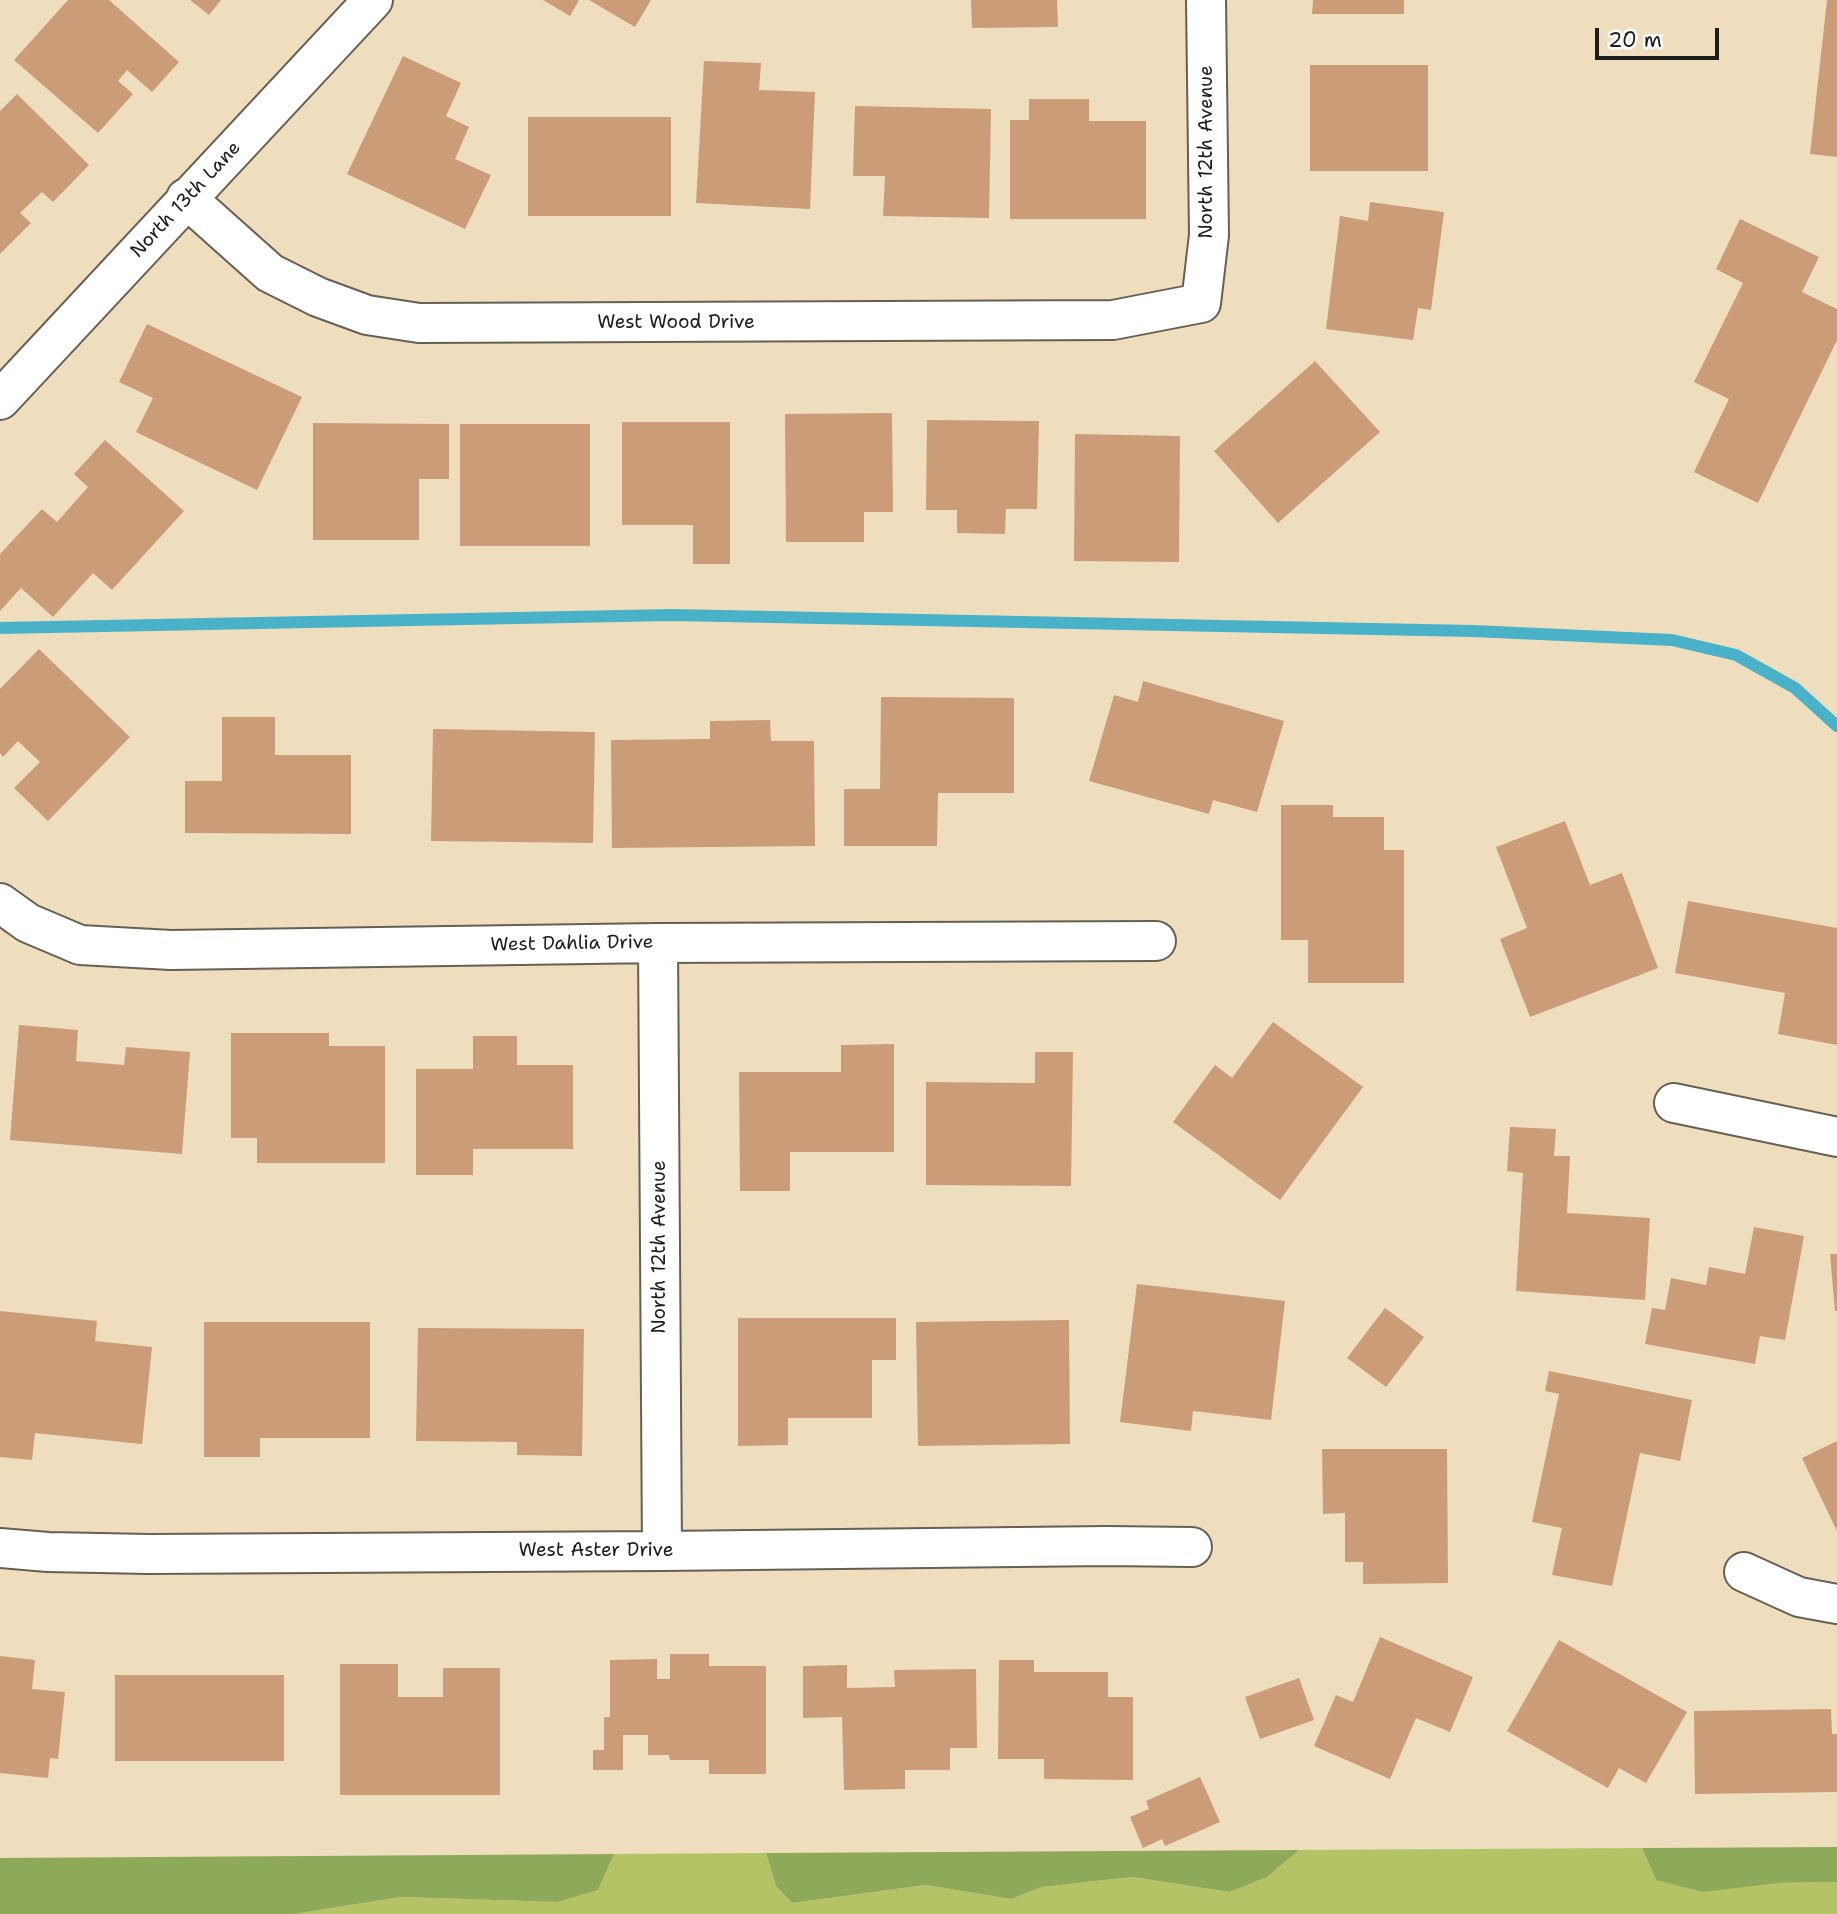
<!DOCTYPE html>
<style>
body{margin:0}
#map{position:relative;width:1837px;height:1914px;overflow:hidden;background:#efdebd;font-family:"Shantell Sans",sans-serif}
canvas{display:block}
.scale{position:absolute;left:1595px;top:28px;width:124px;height:32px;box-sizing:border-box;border:4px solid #1c1c1c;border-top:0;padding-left:9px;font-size:21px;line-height:24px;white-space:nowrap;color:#1c1c1c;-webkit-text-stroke:5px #fff;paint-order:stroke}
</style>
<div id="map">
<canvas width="1837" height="1914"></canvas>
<div class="scale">20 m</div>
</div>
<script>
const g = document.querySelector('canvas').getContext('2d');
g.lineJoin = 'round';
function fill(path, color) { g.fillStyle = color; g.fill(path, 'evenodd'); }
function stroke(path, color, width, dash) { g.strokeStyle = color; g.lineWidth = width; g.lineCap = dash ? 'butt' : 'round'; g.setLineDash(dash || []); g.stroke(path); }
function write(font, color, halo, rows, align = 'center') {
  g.font = font + ' "Shantell Sans",sans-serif'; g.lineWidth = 6; g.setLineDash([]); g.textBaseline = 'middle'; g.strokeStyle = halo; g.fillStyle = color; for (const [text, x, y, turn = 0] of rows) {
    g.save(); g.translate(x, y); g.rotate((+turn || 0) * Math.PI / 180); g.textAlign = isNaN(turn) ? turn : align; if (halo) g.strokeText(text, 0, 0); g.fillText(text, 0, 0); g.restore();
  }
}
const green = new Path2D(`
 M1642 1848 1656 1880 1777 1883 1837 1882V1914H294L401 1897 558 1902 598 1890 614 1854 766 1853 776 1886 792 1903 926 1885 1011 1899 1042 1887 1132 1877 1230 1892 1267 1877 1299 1850Z`);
const forest = new Path2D(`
 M1837 1847V1882L1777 1883 1703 1892 1656 1880 1642 1848Z
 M1299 1850 1267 1877 1230 1892 1132 1877 1042 1887 1011 1899 926 1885 792 1903 776 1886 766 1853Z
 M614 1854 598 1890 558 1902 401 1897 294 1914H0V1858Z`);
const stream = new Path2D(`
 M0 628 672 615 1473 631 1672 640 1736 655 1795 688 1837 726`);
const building = new Path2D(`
 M68 0H109L179 62 152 92 127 70 118 81 133 94 98 133 14 60Z
 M190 0H221L209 15Z
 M543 0H579L570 16Z
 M589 0H651L635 27Z
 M971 0H1057L1058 27 972 28Z
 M1313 0H1404V14H1312Z
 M1827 0H1837V157L1810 154Z
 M403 56 461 83 446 116 469 127 455 159 491 175 465 229 347 174Z
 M704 61 761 63 759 90 815 92 810 209 696 203Z
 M1310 65H1428V171H1310Z
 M17 94 89 165 53 202 42 192 20 213 31 223 0 254V111Z
 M1029 99H1089V121H1146V219H1010V120H1029Z
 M855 106 991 109 989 218 883 216 885 176H853Z
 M528 117H671V216H528Z
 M1370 202 1444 212 1431 310 1418 308 1413 340 1326 329 1340 216 1368 221Z
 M1740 219 1819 257 1802 292 1837 309V340L1758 503 1694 472 1729 399 1694 382 1743 283 1716 269Z
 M147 324 302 397 257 490 136 432 153 398 119 382Z
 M1315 361 1380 432 1278 523 1214 451Z
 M892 413 893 512H864V542H786L785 414Z
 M927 420 1039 421 1037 509H1006L1005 534 957 533V510H926Z
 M622 422H730V564H693V525H622Z
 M313 423 449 424V479H419V540H313Z
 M460 424H590V546H460Z
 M1075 434 1180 436 1179 562 1074 561Z
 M105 440 184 511 112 590 93 573 53 617 21 588 0 611V554L42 509 57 522 88 487 74 474Z
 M39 649 130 737 48 821 14 788 40 762 18 741 3 757 0 753V689Z
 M1143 681 1284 721 1257 812 1213 800 1209 814 1089 781 1114 695 1138 702Z
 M881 697 1014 698V793H938L937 846H844V789H880Z
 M222 717H275V755H351V834L185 833V781H222Z
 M770 720 771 741H814L815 846 612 848 611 740 710 739V721Z
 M433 729 595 732 593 843 431 841Z
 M1281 805H1333V817H1384V850H1404V983H1308V940H1281Z
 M1565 821 1590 885 1622 873 1658 968 1530 1017 1500 939 1527 928 1496 847Z
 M1688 901 1837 928V1045L1778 1034 1785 993 1675 973Z
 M1273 1022 1363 1087 1280 1200 1173 1122 1215 1065 1232 1078Z
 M19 1025 78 1030 76 1061 124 1065 126 1047 190 1052 182 1154 10 1140Z
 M231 1033H329V1046H385V1163H257V1138H231Z
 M473 1036H517V1065H573V1149H473V1175H416V1069H473Z
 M894 1044V1152H790V1191H740L739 1072H841V1045Z
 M1035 1052H1073L1071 1186 926 1185V1082L1035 1083Z
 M1510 1127 1556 1129 1554 1156H1570L1567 1213 1650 1218 1645 1300 1516 1291 1523 1173 1507 1171Z
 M1754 1227 1804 1236 1785 1340 1760 1336 1755 1364 1645 1344 1652 1308 1665 1310 1671 1278 1706 1285 1709 1267 1745 1274Z
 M1830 1254H1837V1311H1835Z
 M1137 1284 1285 1301 1271 1420 1193 1411 1191 1431 1120 1422Z
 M1385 1308 1424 1337 1386 1387 1347 1358Z
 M0 1311 97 1321 95 1341 152 1347 142 1444 35 1433 32 1460 0 1457Z
 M738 1318H896V1360H872V1418H788V1445L738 1446Z
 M1069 1320 1070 1444 918 1446 916 1322Z
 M204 1322H370V1438H260V1457H204Z
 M418 1328 584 1329 582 1456 517 1455V1442L416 1441Z
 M1549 1371 1692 1400 1680 1461 1640 1453 1612 1586 1552 1575 1562 1528 1532 1522 1559 1394 1545 1391Z
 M1837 1441V1531L1802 1458Z
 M1322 1449H1447L1448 1583 1363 1584V1562H1345V1513L1323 1514Z
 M1380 1637 1473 1677 1450 1732 1416 1718 1390 1779 1314 1746 1336 1695 1353 1702Z
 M1559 1640 1687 1712 1646 1783 1619 1768 1608 1788 1507 1731Z
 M670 1654H709V1666H766V1774H709V1760H670L669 1755H648V1735H623V1770H593V1750H604V1717H610V1660L657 1659V1679H670Z
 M0 1656 35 1660 32 1689 65 1692 58 1759 50 1758 48 1778 0 1773Z
 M999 1660H1034V1672H1108V1697H1133V1780L1044 1779V1759H998Z
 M340 1664H398V1697H443V1668H500V1795H340Z
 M847 1665V1688L895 1687 894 1670 976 1669 977 1748H950V1770H905V1789L844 1790 842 1717 803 1718V1666Z
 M115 1675H284V1761H115Z
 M1299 1678 1314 1720 1260 1739 1245 1697Z
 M1831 1709 1832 1734H1837V1792L1695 1794 1694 1711Z
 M1200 1777 1220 1822 1165 1846 1162 1839 1143 1848 1130 1817 1149 1809 1146 1801Z`);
const minor = new Path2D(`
 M186 198 270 273 318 297 367 315 419 323 1113 320 1201 303 1209 235 1206 0
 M0 400 373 0
 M0 903 28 923 80 945 171 950 658 943 1156 941
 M658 943 662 1551
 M1674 1103 1837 1137
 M0 1548 48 1552 149 1554 662 1551 1107 1546 1192 1547
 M1744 1572 1799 1597 1837 1604`);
const streetNames = [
 ["North 12th Avenue",1207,152,-90],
 ["North 13th Lane",186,200,-47],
 ["West Wood Drive",676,323],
 ["West Dahlia Drive",572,944,-1],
 ["North 12th Avenue",660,1247,-90],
 ["West Aster Drive",596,1551]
];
fill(green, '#b4c366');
fill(forest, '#8fa95b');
stroke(stream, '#49b2c8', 12);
fill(building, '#cb9c78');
stroke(minor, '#666054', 42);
stroke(minor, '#fff', 38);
write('19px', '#1c1c1c', '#fff', streetNames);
</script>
